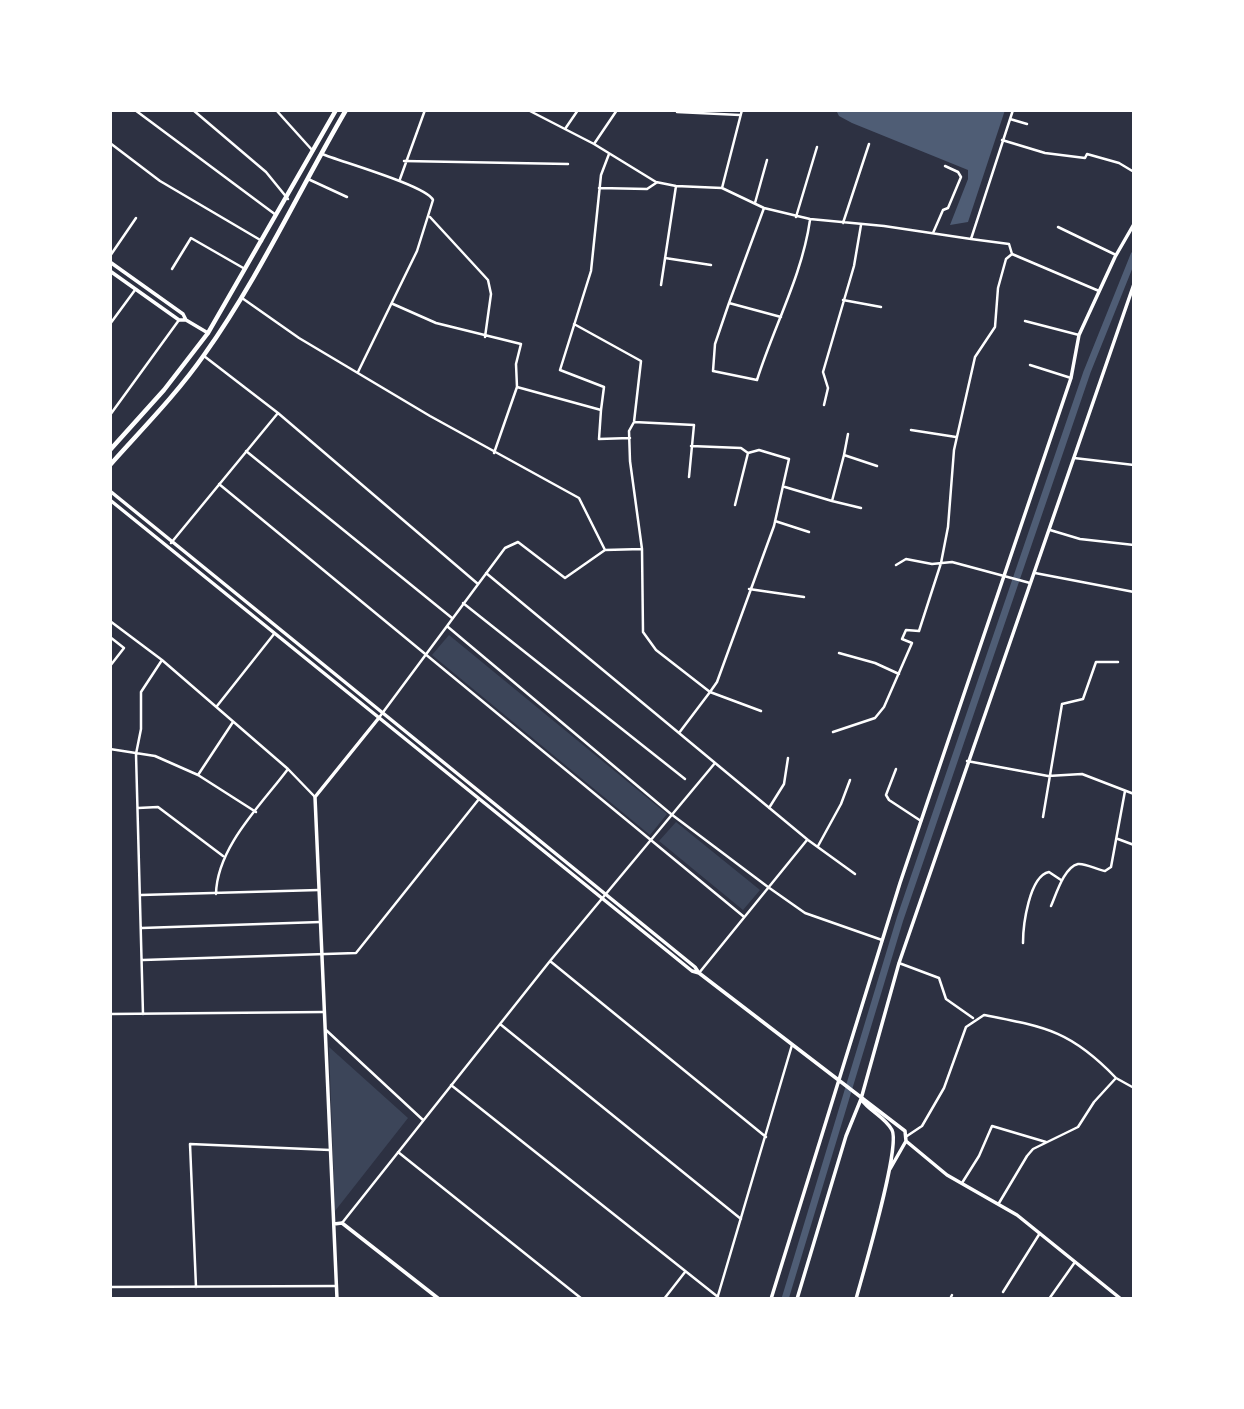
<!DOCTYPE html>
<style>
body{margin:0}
#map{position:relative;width:1244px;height:1409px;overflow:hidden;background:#2d3142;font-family:Karla,sans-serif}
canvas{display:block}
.frame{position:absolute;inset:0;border:112px solid #fff;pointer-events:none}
</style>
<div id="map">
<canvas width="1244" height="1409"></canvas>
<div class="frame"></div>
</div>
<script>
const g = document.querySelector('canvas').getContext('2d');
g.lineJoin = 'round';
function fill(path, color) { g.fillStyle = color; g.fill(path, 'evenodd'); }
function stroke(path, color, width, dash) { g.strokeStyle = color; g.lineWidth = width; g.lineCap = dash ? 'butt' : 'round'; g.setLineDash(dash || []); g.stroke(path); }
const green = new Path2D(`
 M449 635 667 814 650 835 432 655Z
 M676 822 760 890 743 910 659 841Z
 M329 1047 408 1118 335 1211Z`);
const water = new Path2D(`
 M836 110H1005L968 222 950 225 968 179V170L852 123 839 116Z`);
const canal = new Path2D(`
 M785 1299 900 919 1087 372 1134 255`);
const minor = new Path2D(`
 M135 110 276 215
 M193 110 266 172 288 199
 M276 110 313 151
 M528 110 594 144 656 182 676 186 722 188 764 208 810 219 884 226 971 239 1013 110
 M677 112 740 115
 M1010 119 1027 124
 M565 129 578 110
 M1002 140 1045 153 1085 158 1087 154 1119 163 1134 172
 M110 143 160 181 262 241
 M594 144 617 110
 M322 154C342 162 427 186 433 200L417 251 358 372
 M404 161 568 164
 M308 179 347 197
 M400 179 425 110
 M599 188 647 189 656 183
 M722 188 742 110
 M755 203 767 160
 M430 217 488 280 491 294 485 337
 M796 217 817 147
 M843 223 869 144
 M1058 227 1116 255
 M933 233 943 210 948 208 961 177 958 172 945 166
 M971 239 1009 244 1012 254 1099 291
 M110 256 136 218
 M665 258 711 265
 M172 269 191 238 245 269
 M661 285 676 186
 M242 298 299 338 430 416 579 498 605 550 565 578 518 542 505 548 378 719
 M843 300 881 307
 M729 303 764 208
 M393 304 436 323 521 344 516 364 517 387 494 453
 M781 317 729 303 715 344 713 371 757 380C774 326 802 276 810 220
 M1025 321 1079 335
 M110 324 135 290
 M574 324 641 361 634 422 629 431 630 461 642 549 643 632 656 650 710 692 679 733
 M204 356 278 413 478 584
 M1030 365 1071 378
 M517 387 601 410 604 387 560 370 591 271 601 175 609 154
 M824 405 828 388 823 372 854 266 861 225
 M601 410 599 439 630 438
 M110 415 179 320
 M634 422 694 425 689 477
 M911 430 956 437
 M691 446 741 448 748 453 735 505
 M246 451 452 618
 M748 453 759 450 789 459 774 526 717 682 710 692 761 711
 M844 455 848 434
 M1074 458 1134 465
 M219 484 743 916
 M785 487 832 501 844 455 877 466
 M832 501 861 508
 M775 521 809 532
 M1050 530 1080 539 1134 545
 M171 543 278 413
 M605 550 642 549
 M896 565 906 559 932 564 952 562 1030 583
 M486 573 808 840 855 874
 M1035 573 1134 592
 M749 589 804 597
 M463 603 685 779
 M110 621 162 660
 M448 627 671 814 768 887 805 913 882 940
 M110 637 124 648 110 666
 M839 653 875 663 899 674
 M217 706 274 634
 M833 732 875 718 884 707 912 643 902 639 906 630 919 631 941 563 948 527 954 450 975 357 995 327 998 288 1006 259 1012 254
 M110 749 155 756 198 775 256 812
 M967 761 1048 776 1082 774 1134 794
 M896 769 886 795 889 800 921 821
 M198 775 233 722
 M138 808 158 807 223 856
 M769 808 784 784 788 758
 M1043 817 1062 704 1083 699 1096 662H1118
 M1118 839 1134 845
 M818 846 841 804 850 780
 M216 894C217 847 261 805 288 769
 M141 895 319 890
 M1051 906C1056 895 1064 867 1078 864 1086 863 1097 870 1105 871L1111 867 1125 791
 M142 928 320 922
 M1023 943C1023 926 1029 876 1049 872L1061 880
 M143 960 356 953 479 799
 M550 961 766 1137
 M899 963 939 978 946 999 973 1018
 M699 973 807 840
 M110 1014 324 1012
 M143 1014 136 754 141 729V692L162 660 288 769 315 797
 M500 1024 741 1219
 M326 1030 423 1120
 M451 1085 718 1297
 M907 1136 922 1126 944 1088 966 1027 984 1015C1046 1027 1071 1031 1116 1078
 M398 1152 582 1299
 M962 1183 979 1156 992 1126 1046 1142
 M999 1203 1027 1156 1033 1149 1078 1127 1094 1102 1116 1078 1134 1088
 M342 1223 550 961 715 763
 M110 1287 336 1286
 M196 1287 190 1144 330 1150
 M1003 1292 1040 1233
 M664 1299 685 1272
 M717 1299 792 1045
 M950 1299 952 1295
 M1049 1299 1075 1262`);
const tertiary = new Path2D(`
 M110 262 183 314 186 320
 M110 271 179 320H186L208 333
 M110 491 695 967 699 973
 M110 500 692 971 699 973 905 1131 906 1141 890 1169
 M906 1141 947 1175 1017 1215 1121 1299
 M334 1224 342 1223 439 1299
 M337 1299 315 797 378 719
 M771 1299 900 883 1071 378 1079 335 1115 257 1134 224
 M797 1299 846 1136 861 1099 899 963 1134 284
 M856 1299C863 1273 901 1147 892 1130 885 1117 869 1111 861 1099`);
const primary = new Path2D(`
 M110 450 164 390 208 333 336 110
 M110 465C142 429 176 395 204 355 259 278 298 192 346 110`);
fill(green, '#3c4559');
fill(water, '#4f5d75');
stroke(canal, '#4f5d75', 7);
stroke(minor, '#fff', 2.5);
stroke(tertiary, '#fff', 3.5);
stroke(primary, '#fff', 4.5);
</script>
